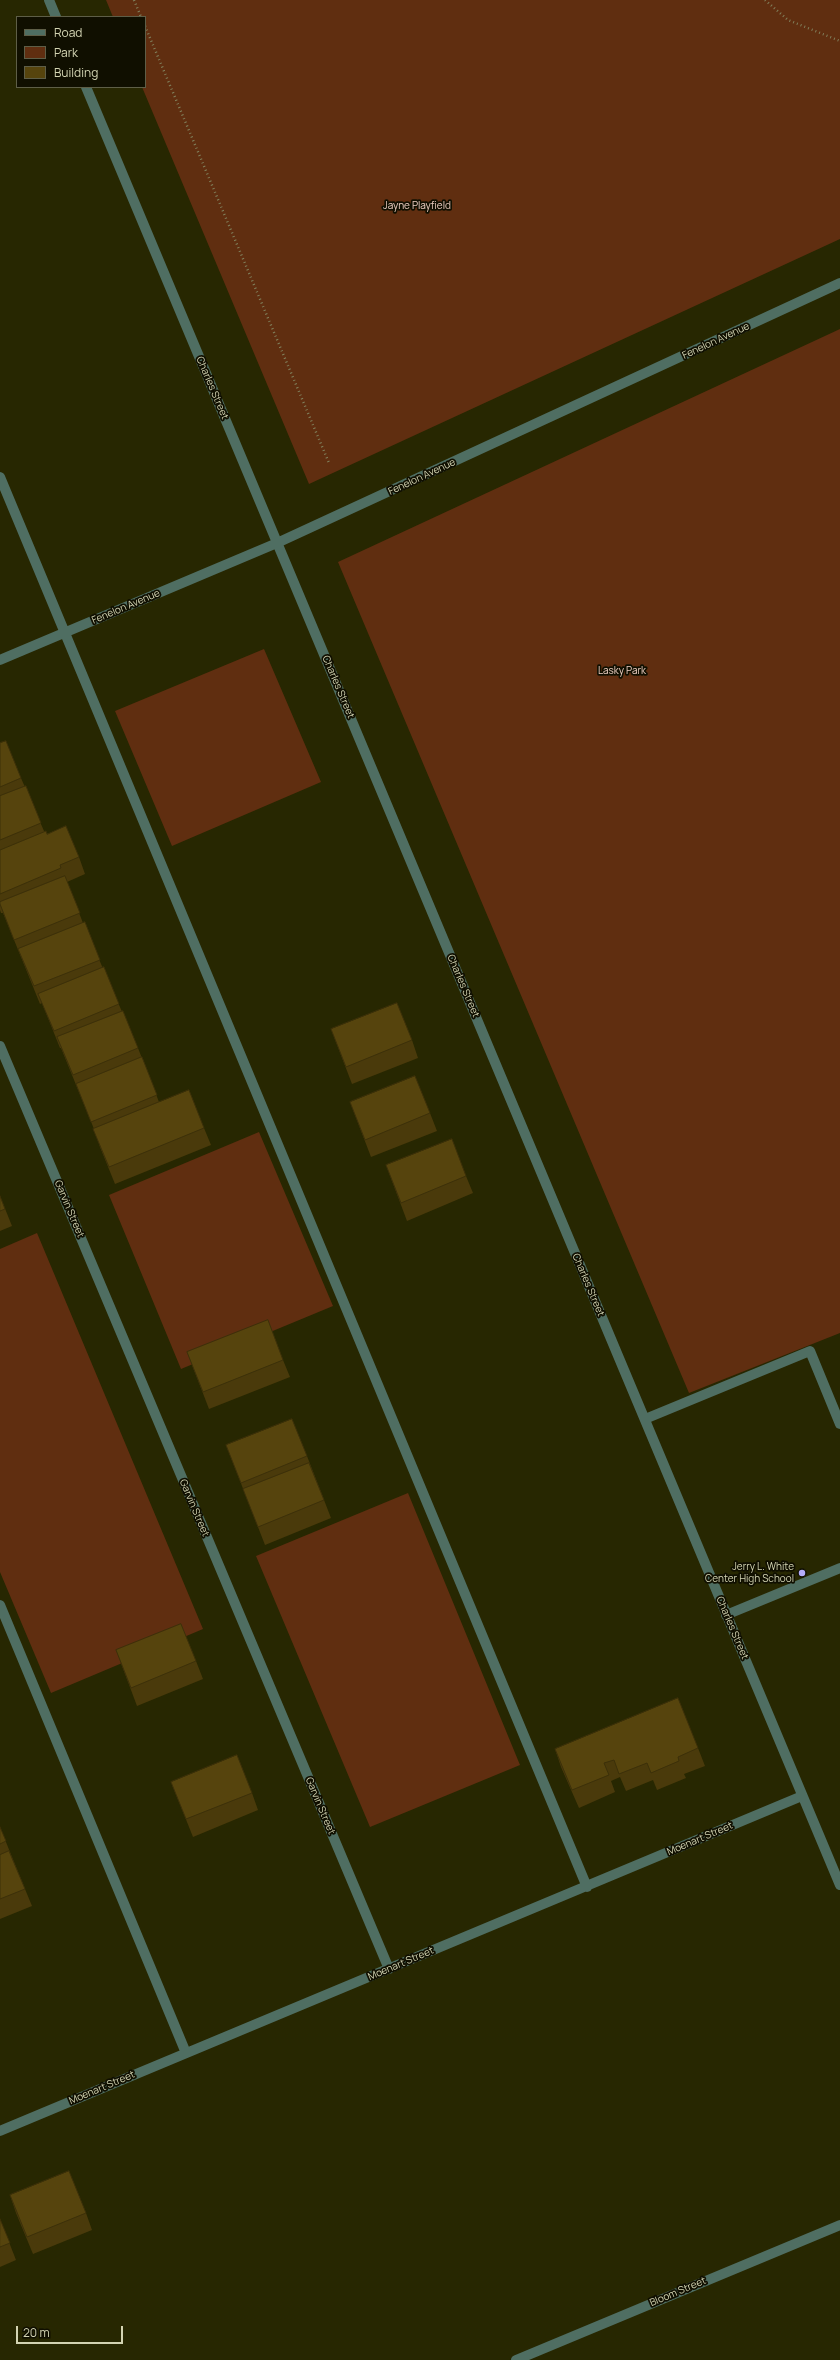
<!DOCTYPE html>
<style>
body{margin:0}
#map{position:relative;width:840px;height:2360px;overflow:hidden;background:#272701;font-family:Manrope,sans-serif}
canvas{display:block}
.legend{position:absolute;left:16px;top:16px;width:130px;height:72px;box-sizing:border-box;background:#100f00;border:1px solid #5e5e47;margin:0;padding:5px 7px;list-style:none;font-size:12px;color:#d3d4b2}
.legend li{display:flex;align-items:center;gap:8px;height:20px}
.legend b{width:20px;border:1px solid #5e5e47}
.scale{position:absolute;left:16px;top:2326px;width:107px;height:18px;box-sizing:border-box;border:2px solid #d3d4b2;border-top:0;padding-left:5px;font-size:12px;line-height:14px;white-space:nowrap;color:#d3d4b2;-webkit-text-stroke:3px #100f00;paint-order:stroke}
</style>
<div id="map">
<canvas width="840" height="2360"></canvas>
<ul class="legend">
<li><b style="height:5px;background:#4f6e62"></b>Road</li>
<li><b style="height:11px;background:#602e10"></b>Park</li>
<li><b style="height:11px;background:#56440d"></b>Building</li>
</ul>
<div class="scale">20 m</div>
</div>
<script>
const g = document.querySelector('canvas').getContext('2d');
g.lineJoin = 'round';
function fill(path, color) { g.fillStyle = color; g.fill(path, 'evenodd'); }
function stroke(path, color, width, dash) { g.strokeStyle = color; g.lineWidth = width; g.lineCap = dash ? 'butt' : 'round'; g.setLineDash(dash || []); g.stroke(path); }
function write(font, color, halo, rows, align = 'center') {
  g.font = font + ' Manrope,sans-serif'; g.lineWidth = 3.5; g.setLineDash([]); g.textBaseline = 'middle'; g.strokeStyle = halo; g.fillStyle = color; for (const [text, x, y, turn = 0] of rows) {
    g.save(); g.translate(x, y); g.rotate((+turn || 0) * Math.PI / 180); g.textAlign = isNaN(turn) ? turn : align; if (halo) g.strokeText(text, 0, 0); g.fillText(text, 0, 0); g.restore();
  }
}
const green = new Path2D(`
 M106 0H840V239L309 484 142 87H145V17H113Z
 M840 329V1333L689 1393 338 562Z
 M264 649 321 782 172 846 115 711Z
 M259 1132 333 1306 181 1369 109 1195Z
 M37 1233 203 1629 51 1693 0 1572V1249Z
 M408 1493 520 1765 370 1827 256 1556Z`);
const path = new Path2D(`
 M134 0 141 17
 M765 0 788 20 840 41
 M145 26 329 463`);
const minor = new Path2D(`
 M49 0 56 17
 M86 87 840 1885
 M0 477 587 1887
 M0 660 277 543 840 283
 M0 1046 389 1969
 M645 1419 810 1351 840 1424
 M0 1605 186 2053
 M726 1615 840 1568
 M0 2131 802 1796
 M516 2360 840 2225`);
const wall = new Path2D(`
 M0 743 21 778 44 831 79 857 85 874 67 882 83 923 138 1048 159 1102 204 1128 211 1145 115 1184 100 1147 94 1129 61 1048H60L42 1003 40 1004 21 957 3 913H1L0 910Z
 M331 1029 412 1040 418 1058 352 1084Z
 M350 1102 430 1113 437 1131 371 1157Z
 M386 1165 466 1176 473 1193 407 1221Z
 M0 1196 12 1226 0 1231Z
 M187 1352 283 1360 290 1377 209 1409Z
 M226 1445 307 1456 331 1518 265 1545Z
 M116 1650 196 1661 203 1679 137 1706Z
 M698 1748 705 1766 684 1774 686 1778 657 1790 653 1780 626 1791 620 1777 611 1781 615 1792 579 1808 561 1767 555 1749Z
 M171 1782 252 1793 258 1810 193 1837Z
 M0 1827 12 1857 25 1889 32 1906 0 1919Z
 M10 2195 86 2213 92 2230 33 2254 16 2213Z
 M0 2219 16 2260 0 2267Z`);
const building = new Path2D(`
 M6 741 21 778 0 787V743Z
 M26 786 41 823 0 840V796Z
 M66 826 79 857 60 865 61 868 0 894V850L46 831 47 834Z
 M65 876 80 913 14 940 0 904V902Z
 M85 922 100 960 34 986 18 949Z
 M104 967 119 1004 54 1031 38 994Z
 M397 1003 412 1040 346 1067 331 1029Z
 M123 1011 138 1048 73 1075 57 1037Z
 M142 1057 157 1095 91 1122 76 1084Z
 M415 1076 430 1113 365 1140 350 1102Z
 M189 1090 204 1128 109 1167 93 1129Z
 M452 1139 466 1176 401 1203 386 1165Z
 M0 1196 5 1209 0 1211Z
 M268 1320 283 1360 203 1392 187 1352Z
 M292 1419 307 1456 241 1483 226 1445Z
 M309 1463 324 1500 258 1527 243 1489Z
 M181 1624 196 1661 131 1688 116 1650Z
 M678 1698 698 1748 678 1757 679 1761 651 1773 647 1763 619 1774 614 1760 604 1763 609 1775 572 1790 555 1749Z
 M237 1755 252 1793 186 1819 171 1782Z
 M0 1827 6 1841 0 1844Z
 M9 1851 25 1889 0 1899V1855Z
 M69 2171 86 2213 27 2237 10 2195Z
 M0 2219 10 2243 0 2247Z`);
const markers = [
 [802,1573,4,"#b4acf9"]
];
const parkNames = [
 ["Jayne Playfield",417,206],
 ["Lasky Park",622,671]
];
const streetNames = [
 ["Fenelon Avenue",716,341,-25],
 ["Charles Street",212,388,67],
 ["Fenelon Avenue",422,477,-25],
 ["Fenelon Avenue",126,607,-23],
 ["Charles Street",338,687,67],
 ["Charles Street",463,986,67],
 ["Garvin Street",69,1209,67],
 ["Charles Street",588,1285,67],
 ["Garvin Street",194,1508,67],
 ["Charles Street",732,1628,67],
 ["Garvin Street",320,1806,67],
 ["Moenart Street",700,1839,-23],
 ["Moenart Street",401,1964,-23],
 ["Moenart Street",102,2088,-23],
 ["Bloom Street",678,2292,-23]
];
const poiNames = [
 ["Jerry L. White",794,1567],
 ["Center High School",794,1579]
];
fill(green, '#602e10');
stroke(path, '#81815d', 2.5, [1, 3]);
stroke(minor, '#4f6e62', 10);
fill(wall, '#4a3a0b');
fill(building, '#56440d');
stroke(building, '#3c3009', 1);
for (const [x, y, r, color] of markers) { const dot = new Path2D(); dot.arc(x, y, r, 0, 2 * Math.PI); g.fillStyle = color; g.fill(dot); stroke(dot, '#100f00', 1.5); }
write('10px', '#eccec0', '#100f00', parkNames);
write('10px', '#d3d4b2', '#100f00', streetNames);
write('10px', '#d3d4b2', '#100f00', poiNames, 'right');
</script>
